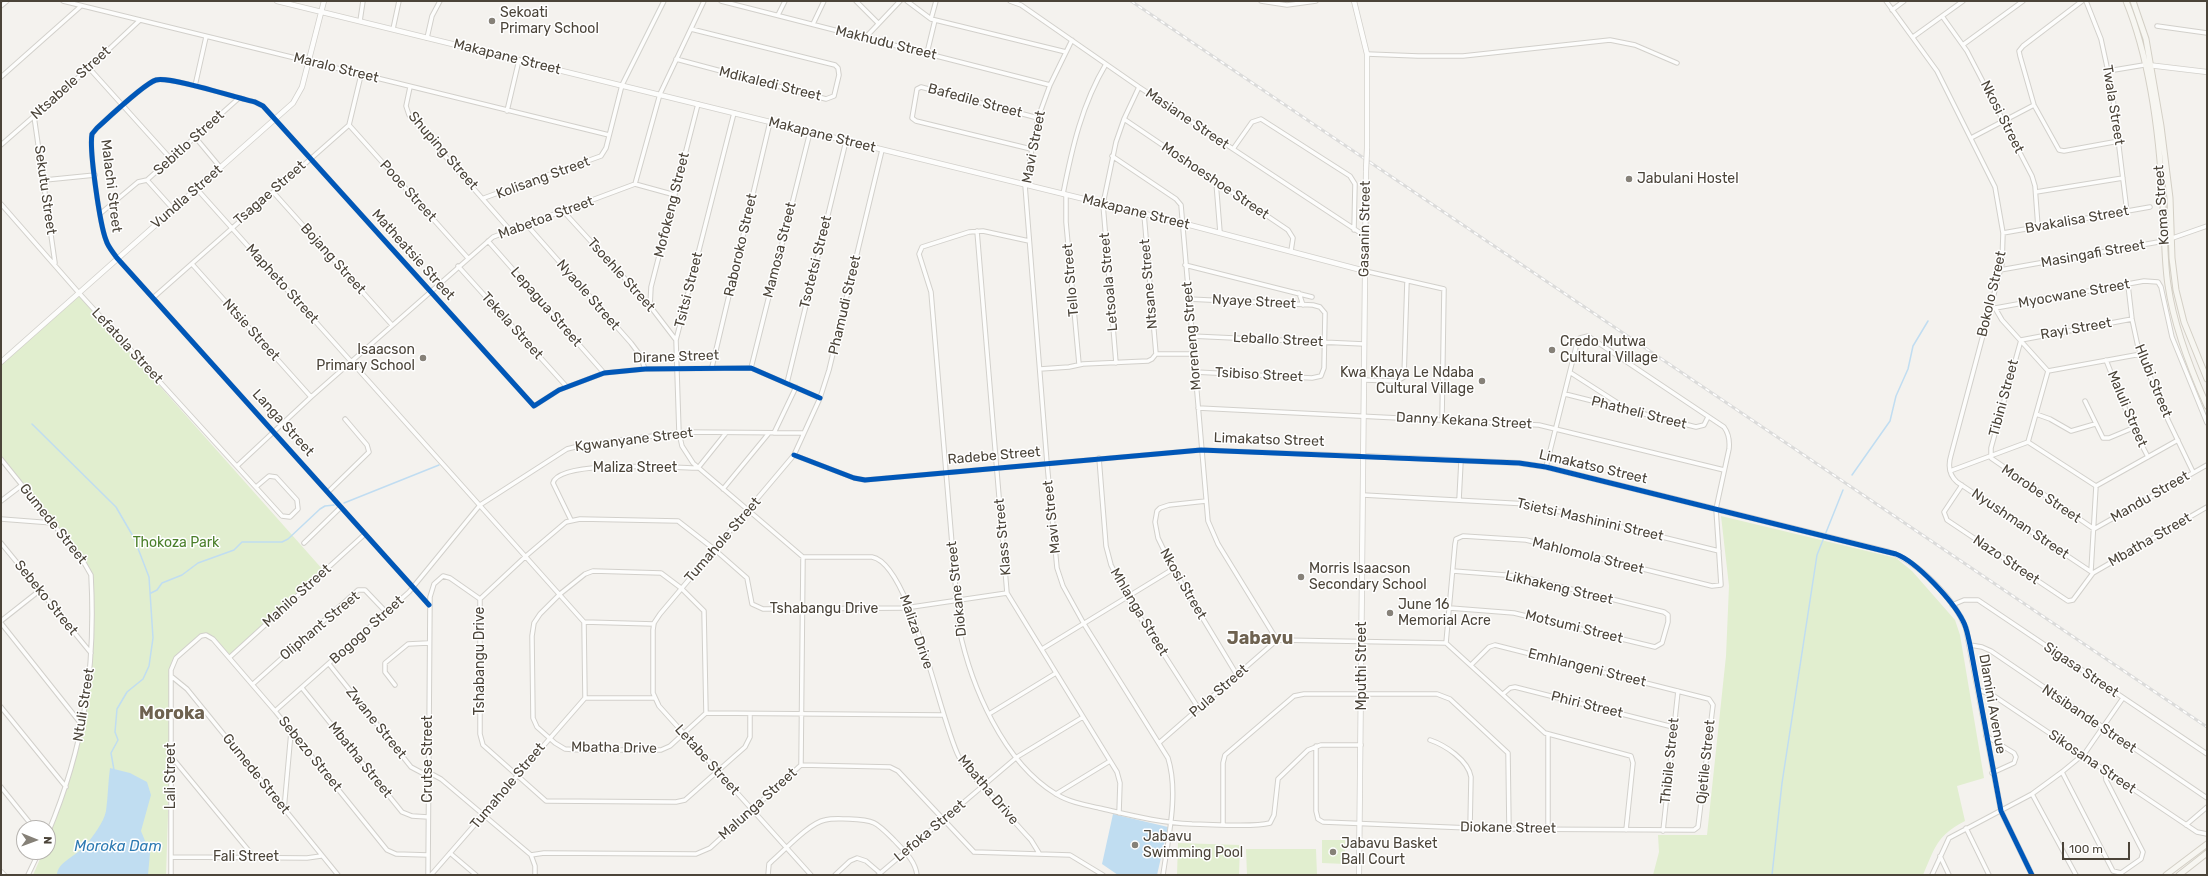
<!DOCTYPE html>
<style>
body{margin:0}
#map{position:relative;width:2208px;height:876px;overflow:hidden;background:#f4f2ee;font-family:Rubik,sans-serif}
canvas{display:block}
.frame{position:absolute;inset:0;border:2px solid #4b4439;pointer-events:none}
.north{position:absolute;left:16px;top:820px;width:40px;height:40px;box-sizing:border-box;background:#fff;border:1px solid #b7b4b0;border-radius:50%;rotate:91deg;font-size:11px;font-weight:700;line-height:16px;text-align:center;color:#4b4439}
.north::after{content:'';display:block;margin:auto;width:14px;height:18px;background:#868178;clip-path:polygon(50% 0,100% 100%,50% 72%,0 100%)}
.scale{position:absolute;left:2062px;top:842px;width:68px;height:18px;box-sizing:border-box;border:2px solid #4b4439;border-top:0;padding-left:5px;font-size:12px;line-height:14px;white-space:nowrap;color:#4b4439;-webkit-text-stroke:3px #fff;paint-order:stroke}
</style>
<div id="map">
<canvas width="2208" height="876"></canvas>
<div class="frame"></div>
<div class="north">N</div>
<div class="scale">100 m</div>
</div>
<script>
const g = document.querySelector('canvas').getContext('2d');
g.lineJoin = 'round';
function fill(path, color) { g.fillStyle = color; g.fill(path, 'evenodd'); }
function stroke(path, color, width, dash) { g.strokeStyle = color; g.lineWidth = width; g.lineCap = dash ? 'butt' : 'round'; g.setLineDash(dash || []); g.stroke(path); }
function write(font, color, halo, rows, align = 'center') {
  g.font = font + ' Rubik,sans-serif'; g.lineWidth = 3; g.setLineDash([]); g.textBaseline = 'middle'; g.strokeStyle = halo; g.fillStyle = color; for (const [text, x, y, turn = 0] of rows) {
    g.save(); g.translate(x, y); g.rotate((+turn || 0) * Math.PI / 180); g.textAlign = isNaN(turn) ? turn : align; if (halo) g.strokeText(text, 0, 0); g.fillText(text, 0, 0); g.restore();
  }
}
const green = new Path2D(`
 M78 294 324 571 231 655 205 635 180 654 172 661 170 668V755L166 875H33L43 852H48V838L78 741 89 677 90 579 84 564 1 463V363Z
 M1721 516 1896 558 1912 571 1955 620 1960 635 1984 778 1957 786 1965 821C1936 836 1935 848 1923 875H1653L1659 852 1658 835H1707L1726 656 1729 586Z
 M1322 840H1345V864L1322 863Z
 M1178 843 1240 845 1239 875H1177Z
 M1246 849H1316L1317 875H1247Z`);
const water = new Path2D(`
 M110 768 130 773 147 782 151 795 141 831 150 853 148 875H57C57 862 78 855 86 845 93 836 104 822 106 811 108 797 108 782 110 768Z
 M1113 814 1168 827 1157 875H1118L1102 864Z`);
const stream = new Path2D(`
 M32 424 116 507 134 538 149 577 153 638 149 666 143 679 127 692 117 709 115 732 118 740 111 753 114 770
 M1852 475 1890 421 1896 396 1908 369 1913 346 1928 321
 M344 503 439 465
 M151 593 157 590 162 583 182 575 198 563 234 550 242 542H282L288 539 320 509 325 506 334 505
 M1772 875 1782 783 1817 555 1843 490`);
const minor = new Path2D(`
 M63 1 609 135
 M721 1 1050 85
 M856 1 878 23
 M907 1 931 19 1066 52
 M1010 1 1021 5 1139 87 1365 236
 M1261 1 1287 5 1316 1
 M1886 1 1937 71 1995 187 2003 233 2002 264 1951 455C1948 465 1949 475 1957 482L2093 573
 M2082 1 2023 46 2019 51 2020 56 2034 105 2059 150 2064 151 2119 141
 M2086 1 2101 39 2112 90 2127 212
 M1 6 7 1
 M1892 10 1904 1
 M778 15 785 1
 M1942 16 1967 51 2032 176 2035 186 2038 227
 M931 19 936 1
 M360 21 363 1
 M813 24 824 1
 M2157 26 2207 33
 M393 29 399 1
 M1913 37 1963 1
 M427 38 432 16 440 1
 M865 38 900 1
 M1072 40 1050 85 1038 118 1025 185 1047 463 1057 568 1063 586 1084 624 1168 758C1179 793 1168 839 1163 875
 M1964 44 2023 1
 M927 53 935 20
 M1367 54 1418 56H1463L1610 40 1635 45 1677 63
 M676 59 826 99 834 96 839 75 838 68 835 65 691 29
 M89 68 170 158
 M2108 71 2144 65
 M1 77 81 6
 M195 86 206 37
 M410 87 406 106 409 115 510 230
 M507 111 519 60
 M734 113 676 340 679 433 682 446 693 463 803 557H872C911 564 940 721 959 757 965 769 975 778 984 788 1000 805 1015 823 1031 840L1039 853
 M34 116 55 263
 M1124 119 1288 230 1293 238 1291 251
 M349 125 467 257
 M195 137 220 167
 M1971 138 2034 105
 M1 145 89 68 140 20
 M1031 149 916 121 912 118 917 89 921 87 1038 118
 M1233 149 1252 122 1261 119 1350 176 1355 184 1354 230
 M1112 156 1176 199 1181 205 1208 521 1218 544 1277 640
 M45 180 95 175
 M147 180 173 209
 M1216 182 1220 232
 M635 184 660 94 704 1
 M196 188 584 622
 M2036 192 2123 178
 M274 193 392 325
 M1063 194C1072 148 1082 104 1106 64
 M1066 195V222L1079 364
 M484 198 601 156 606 148 622 85 664 1
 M1 204 79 293 282 516 290 517 298 509 297 500 276 477 269 476 256 487
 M564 212 650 306 676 340
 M101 213 138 182 147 180 239 98
 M1144 214 1156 354
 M526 224 631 343 640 355 645 369
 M977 231 1007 593 1117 772 1120 783 1119 813
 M2003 233 2150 207
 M488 241 604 373
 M1029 241 983 231 969 232 922 247 919 254 931 292 959 628C971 686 1003 762 1056 794 1069 802 1085 805 1099 808 1130 815 1160 823 1192 824 1212 824 1252 828 1270 823L1274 815 1278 779 1308 750 1321 745H1361
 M192 264 311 397
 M1185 265 1312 297
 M458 266 566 386
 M2000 270 2164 241 2207 226
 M1365 271 1444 289 1442 420
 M2128 285 2132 319 2138 347 2168 420 2193 472
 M1299 293 1303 305
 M154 297 349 125 361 75
 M1188 299 1313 305 1320 307 1325 313 1324 368 1321 376 1312 378 1195 372
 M650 306 651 287 698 104
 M1995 308 2002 320 2048 371
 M1990 309 2144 281 2158 282 2161 287 2172 337 2207 423
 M2132 319 2021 340 1991 448V458L2094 529 2207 465
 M1191 336 1364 344
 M2106 360 2133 428 2148 457
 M1116 363 1103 204 1116 142 1124 119 1139 87
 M712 367 770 122
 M751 368 810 132
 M1040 369 1069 367 1083 364 1148 361 1152 359 1156 354H1193
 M2048 371 2141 354
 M1571 373 1621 405V408
 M1364 380 1397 381 1404 377 1407 281
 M787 383 846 141
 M1565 394 1696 427 1704 425 1708 417
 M2085 401 2103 438H2109L2133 428
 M1198 408 1539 425 1724 470
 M2036 414 2050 419 2071 431 2095 424
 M774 433 796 387
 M2028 442 2096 486
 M2028 442 2048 371
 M794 455 854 478 865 480 1201 450 1363 456
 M1099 458 1106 546 1111 565 1127 597 1199 709
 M1 459 83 561 91 575C96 669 84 747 48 833
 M237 466 311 397 493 237 635 184 675 195
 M698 468 726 433
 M1950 471 2028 442
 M1962 485 1944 512 1947 520 2068 601 2073 600 2093 573 2207 507
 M2096 486 2178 440
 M723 489 769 433
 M328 492 369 452 367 445 345 419
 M1363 495 1528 504 1719 551
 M1459 500 1461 461
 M1 501 22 485
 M1206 501 1169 505 1160 508 1157 511 1155 522 1158 538 1173 569 1237 675
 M1 519 53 523
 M571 520 553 483C559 459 676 468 698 468
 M1 543 91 653
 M304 543 341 507
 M2091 571 2096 486
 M429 605 117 258C113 252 108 247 106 240 100 225 89 150 92 134L97 128C108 118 145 83 156 80 170 76 237 98 255 102L263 106 534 406 559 390 604 373 645 369 751 368 820 398
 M1952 605 1964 600H1978L2207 754
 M1450 608 1514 613 1655 647 1662 643 1668 622V615L1664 612 1518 576 1453 571
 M1 621 39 591
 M584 622 585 698
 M584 622 654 624
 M1 623 82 725
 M1446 643 1455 544 1456 539 1463 536 1526 540 1712 586 1721 585 1716 509 1729 449C1730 440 1729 434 1724 427L1588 336 1580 338 1577 343 1546 467
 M1970 645 1982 647 1991 651 2207 798
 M1042 649 1173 569
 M230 657 365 534
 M329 664 411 767 428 776
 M171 676 187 689 338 875
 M253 684 358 590H365L386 612
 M395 685 385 672V663L408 644 428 643
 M302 688 402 812 412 816 428 817
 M1978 690 1991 694 2197 832 2207 834
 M1503 694 1510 688 1515 687 1673 727
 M585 698H654
 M1 707 66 787
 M275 711 409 592 480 505 567 449 583 445 684 432 804 433
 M706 713 704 611 681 588 661 573 593 571 585 574 560 594 540 614 534 623 532 636 533 718 537 727 555 743 565 749 580 750H661L670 746 706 713 943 715
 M989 714 1056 673
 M750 715V737L745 747 685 800 676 802 546 801 483 745 480 734V599L526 556 566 522 580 519 678 521 714 549 747 578 752 604 763 609 905 608 1007 593
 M1986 736 2014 753 2016 757 2014 763 1992 773
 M1430 740C1445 745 1468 760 1471 777L1470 828
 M1160 742 1277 640 1446 643 1545 733 1631 756 1633 763 1626 830
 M1316 746V811L1318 819 1323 822 1494 829 1694 830 1698 827 1713 705 1709 699 1495 645 1489 647 1471 665
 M170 755 254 857
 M801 765 803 557
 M428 772 441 779 531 855 544 853 696 854 710 848 801 765 890 767 898 771 974 852 1070 855 1103 875
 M2062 772 2113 871 2121 873 2141 859 2143 852 2106 780 2105 771
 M1 787 34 828
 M1056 794 1110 761
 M2032 794 2076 875
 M284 810 291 732
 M1223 825V763L1225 755 1294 696 1304 694H1437L1450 699 1508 753 1509 829
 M2186 825 2207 807
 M1966 828 1989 875
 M1548 830V735
 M1663 831 1678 691
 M450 853 476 875
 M531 855 535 866V875
 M1940 856 1949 875
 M171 857 307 858 321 856
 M28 875 39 852
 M171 875V670L176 658 201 636 206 635 213 639 275 711 387 850 396 854 428 855
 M428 875 430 597 434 584 443 576 450 578 480 599
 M431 875 585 698
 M768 875 769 864 772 861C785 850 809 823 825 820 833 818 841 819 849 819 875 820 876 822 894 840 904 851 915 860 917 875
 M811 875 659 706 653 693V630L654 623 660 614 794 455 820 398 829 370 882 150
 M835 875 850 861 857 858 866 861 880 873
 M878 875 1017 757 1083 717
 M1932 875 1949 838 2032 794 2062 772 2085 753 2123 698`);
const tertiary = new Path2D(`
 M277 1 1182 223 1365 271
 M1354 1 1367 54V148
 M2148 65 2207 72
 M1 362 293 103 302 87 324 1
 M1363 456 1519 463 1546 467 1889 552C1918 561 1955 600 1966 628L2001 811 2032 875
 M1 872 4 875
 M1359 875 1366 171`);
const secondary = new Path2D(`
 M2126 1C2151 62 2160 141 2163 206 2165 233 2164 259 2168 285 2174 327 2190 368 2207 406
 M2133 1 2146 39 2161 126 2170 198 2172 258 2176 290 2184 322 2207 379
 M2166 875 2207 844
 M2179 875 2207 853`);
const rail = new Path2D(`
 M1131 1 2207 727`);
const tertiaryBridge = new Path2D(`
 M1366 171 1367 148`);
const cycleway = new Path2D(`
 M794 455 854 478 865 480 1201 450 1519 463 1546 467 1896 554C1917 562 1953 601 1963 621 1967 628 1968 637 1970 645L2001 811 2032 875
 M429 605 117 258C113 252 108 247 106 240 100 225 89 150 92 134L97 128C108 118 145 83 156 80 170 76 237 98 255 102L263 106 534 406 559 390 604 373 645 369 751 368 820 398`);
const markers = [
 [492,21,4,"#868178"],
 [1629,179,4,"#868178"],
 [1552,350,4,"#868178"],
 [423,358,4,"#868178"],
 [1482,381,4,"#868178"],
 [1301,577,4,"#868178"],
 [1390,613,4,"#868178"],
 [1135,845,4,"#868178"],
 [1333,852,4,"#868178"]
];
const poiNames = [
 ["Sekoati",500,13],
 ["Primary School",500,29],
 ["Jabulani Hostel",1637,179],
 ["Credo Mutwa",1560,342],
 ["Cultural Village",1560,358],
 ["Isaacson",415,350,"right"],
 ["Primary School",415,366,"right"],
 ["Kwa Khaya Le Ndaba",1474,373,"right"],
 ["Cultural Village",1474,389,"right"],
 ["Morris Isaacson",1309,569],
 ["Secondary School",1309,585],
 ["June 16",1398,605],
 ["Memorial Acre",1398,621],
 ["Jabavu",1143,837],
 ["Swimming Pool",1143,853],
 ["Jabavu Basket",1341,844],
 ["Ball Court",1341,860]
];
const streetNames = [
 ["Makhudu Street",886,43,14],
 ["Makapane Street",507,57,14],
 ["Maralo Street",336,68,14],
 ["Ntsabele Street",71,83,-42],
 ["Mdikaledi Street",770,84,14],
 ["Bafedile Street",975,101,15],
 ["Twala Street",2113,105,81],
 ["Nkosi Street",2002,117,63],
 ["Masiane Street",1187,119,34],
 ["Makapane Street",822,135,14],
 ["Sebitlo Street",189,143,-42],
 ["Mavi Street",1034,147,-79],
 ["Shuping Street",443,151,49],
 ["Kolisang Street",543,178,-20],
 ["Moshoeshoe Street",1215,181,34],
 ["Malachi Street",111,186,83],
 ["Sekutu Street",45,190,82],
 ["Pooe Street",408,191,48],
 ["Tsagae Street",270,193,-41],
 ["Vundla Street",187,197,-41],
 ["Mofokeng Street",672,205,-76],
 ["Koma Street",2162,205,-94],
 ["Makapane Street",1136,212,14],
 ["Mabetoa Street",546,218,-20],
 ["Bvakalisa Street",2077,220,-10],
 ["Gasanin Street",1365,229,-89],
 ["Raboroko Street",741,245,-77],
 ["Mamosa Street",780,250,-76],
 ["Masingafi Street",2093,254,-10],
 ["Matheatsie Street",413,255,48],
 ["Bojang Street",333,259,48],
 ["Tsotetsi Street",816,262,-76],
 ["Tsoehle Street",621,275,48],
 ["Tello Street",1071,280,-95],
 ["Letsoala Street",1109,282,-95],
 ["Mapheto Street",282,284,48],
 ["Ntsane Street",1149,284,-95],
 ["Tsitsi Street",689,290,-76],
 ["Bokolo Street",1992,294,-77],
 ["Myocwane Street",2074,294,-10],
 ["Nyaole Street",588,295,49],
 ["Nyaye Street",1254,302,3],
 ["Phamudi Street",845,305,-77],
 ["Lepagua Street",546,307,49],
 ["Tekela Street",512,326,48],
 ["Rayi Street",2076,329,-10],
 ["Ntsie Street",251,330,48],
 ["Moreneng Street",1192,336,-95],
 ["Leballo Street",1278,340,3],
 ["Lefatola Street",127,346,47],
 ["Dirane Street",676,357,-2],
 ["Tsibiso Street",1259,375,3],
 ["Hlubi Street",2153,381,68],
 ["Tibini Street",2004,398,-75],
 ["Maluli Street",2127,409,67],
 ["Phatheli Street",1639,413,14],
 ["Danny Kekana Street",1464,421,3],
 ["Langa Street",283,423,48],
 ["Kgwanyane Street",634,440,-7],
 ["Limakatso Street",1269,440,2],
 ["Radebe Street",994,456,-5],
 ["Limakatso Street",1593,467,13],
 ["Maliza Street",635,468],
 ["Morobe Street",2041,494,34],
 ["Mandu Street",2150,497,-30],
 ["Mavi Street",1052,517,-96],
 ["Tsietsi Mashinini Street",1590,520,13],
 ["Gumede Street",53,524,51],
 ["Nyushman Street",2020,524,34],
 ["Klass Street",1003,537,-95],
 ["Tumahole Street",723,540,-49],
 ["Mbatha Street",2150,540,-30],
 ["Mahlomola Street",1588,556,14],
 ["Nazo Street",2006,560,34],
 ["Nkosi Street",1183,584,60],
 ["Likhakeng Street",1559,588,13],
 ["Diokane Street",957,589,-96],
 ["Mahilo Street",297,596,-42],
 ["Sebeko Street",46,598,51],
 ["Tshabangu Drive",824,609],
 ["Mhlanga Street",1139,612,59],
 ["Oliphant Street",320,626,-40],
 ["Motsumi Street",1574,627,14],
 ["Bogogo Street",367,630,-42],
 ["Maliza Drive",916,632,71],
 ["Tshabangu Drive",480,661,-90],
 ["Mputhi Street",1362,666,-90],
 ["Emhlangeni Street",1587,668,14],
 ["Sigasa Street",2081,670,34],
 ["Pula Street",1219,691,-41],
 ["Dlamini Avenue",1992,704,80],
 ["Ntuli Street",84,705,-81],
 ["Phiri Street",1587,705,14],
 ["Ntsibande Street",2089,719,34],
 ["Zwane Street",376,723,51],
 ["Mbatha Drive",614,748,1],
 ["Sebezo Street",310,754,51],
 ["Crutse Street",428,759,-90],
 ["Mbatha Street",360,760,51],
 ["Letabe Street",707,760,48],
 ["Thibile Street",1670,761,-84],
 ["Qjetile Street",1706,762,-84],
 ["Sikosana Street",2092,762,34],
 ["Gumede Street",256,774,51],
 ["Lali Street",171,776,-90],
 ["Tumahole Street",508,786,-50],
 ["Mbatha Drive",988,790,50],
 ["Malunga Street",758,804,-42],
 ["Diokane Street",1508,828,1],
 ["Lefoka Street",930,831,-40],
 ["Fali Street",246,857]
];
const parkNames = [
 ["Thokoza Park",176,543]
];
const waterNames = [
 ["Moroka Dam",118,847]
];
const districtNames = [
 ["Jabavu",1260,639],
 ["Moroka",172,714]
];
fill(green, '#e1eecf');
fill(water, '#c0ddf1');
stroke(stream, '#c0ddf1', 1.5);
stroke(minor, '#d2d0cb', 5.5);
stroke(tertiary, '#d2d0cb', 6);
stroke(secondary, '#d3cfc5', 7);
stroke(minor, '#fdfdfc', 3.5);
stroke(tertiary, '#fdfdfc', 4.5);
stroke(secondary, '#f7f6f1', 5);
stroke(rail, '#dbdbda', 3);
stroke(rail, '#fff', 1.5, [4.5]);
stroke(tertiaryBridge, '#d2d0cb', 6, []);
stroke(tertiaryBridge, '#fdfdfc', 4.5);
stroke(cycleway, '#0057b8', 5);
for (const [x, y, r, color] of markers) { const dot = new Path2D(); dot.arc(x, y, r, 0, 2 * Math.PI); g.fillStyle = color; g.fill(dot); stroke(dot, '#fff', 1.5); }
write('14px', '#4b4439', '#fff', poiNames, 'left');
write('14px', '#4b4439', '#fff', streetNames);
write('14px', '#4a7f2a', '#fff', parkNames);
write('italic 15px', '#2e7ab2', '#fff', waterNames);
write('bold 18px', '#6e6250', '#fff', districtNames);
</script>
